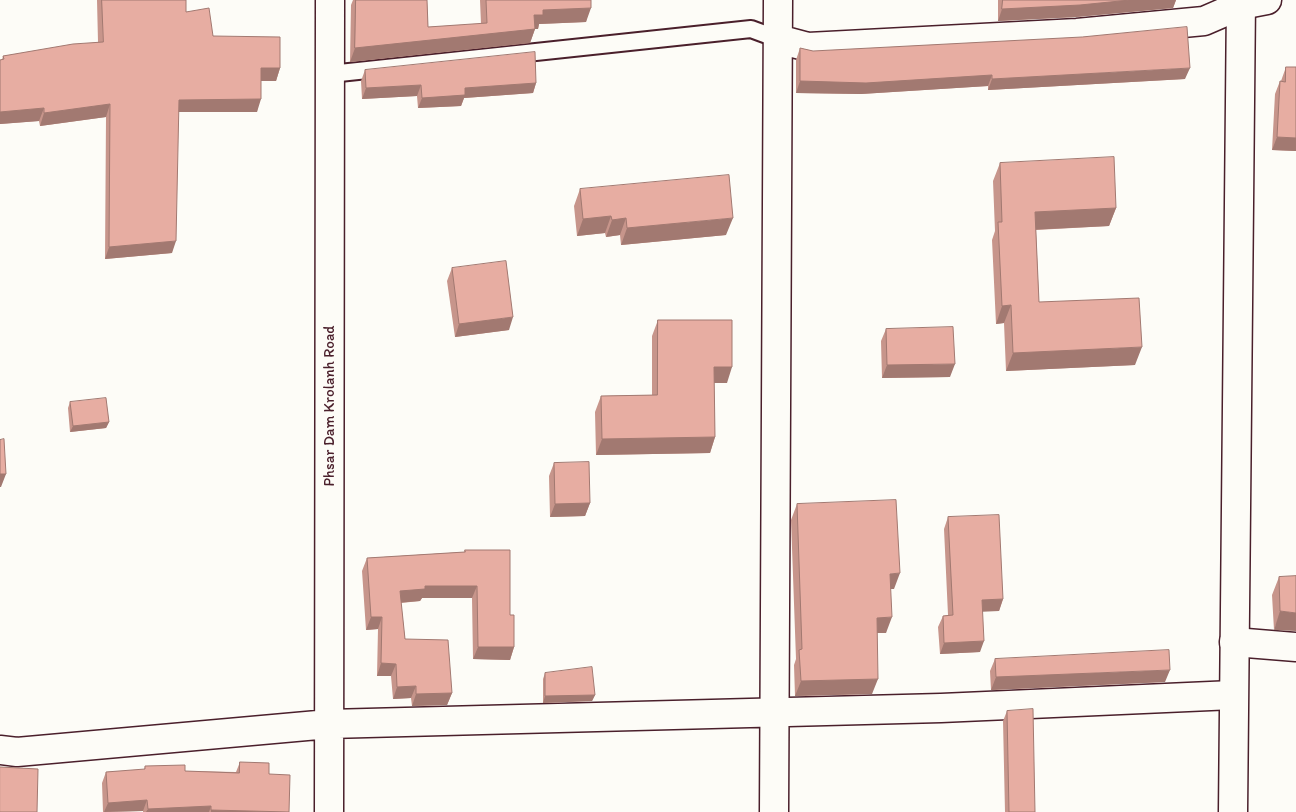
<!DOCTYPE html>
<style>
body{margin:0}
canvas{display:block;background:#fdfcf7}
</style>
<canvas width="1296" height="812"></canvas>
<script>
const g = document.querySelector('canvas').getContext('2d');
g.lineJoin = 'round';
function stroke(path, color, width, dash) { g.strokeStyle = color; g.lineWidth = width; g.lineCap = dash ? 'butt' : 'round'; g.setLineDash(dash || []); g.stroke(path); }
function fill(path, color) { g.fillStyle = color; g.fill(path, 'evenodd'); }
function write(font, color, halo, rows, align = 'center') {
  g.font = font + ' Itim,sans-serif'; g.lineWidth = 4; g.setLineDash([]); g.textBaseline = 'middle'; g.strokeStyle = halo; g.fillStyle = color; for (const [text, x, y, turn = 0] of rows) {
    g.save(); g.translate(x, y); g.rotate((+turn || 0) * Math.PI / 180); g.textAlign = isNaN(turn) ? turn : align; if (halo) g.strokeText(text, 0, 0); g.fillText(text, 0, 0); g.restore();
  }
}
const service = new Path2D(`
 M330 74 751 29 778 39`);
const minor = new Path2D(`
 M778 39 808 47 1077 33 1204 21 1241 5 1267 0
 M1234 642 1296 647
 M0 750 17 752 329 724 941 708 1233 695
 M329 812 330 0
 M774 812 778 0`);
const tertiary = new Path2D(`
 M1233 812 1241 0`);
const wall = new Path2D(`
 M97 0H186V12L213 36 280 68 276 81H261L257 112H178L172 253 105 259 106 117 40 126 39 121 0 124V60H2L3 56 98 42Z
 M353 0H427L428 27 481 24 480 0H591L586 22 539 24 538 29H535L530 43 350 62 351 5Z
 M998 0H1176L1173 8 1076 17 998 21Z
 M800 48 813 51 1185 79 988 90V86L861 94 796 93V60Z
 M1286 67H1296V151L1272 150 1275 94 1280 81H1281Z
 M365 70 536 83 533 93 464 98 461 106 418 108 417 96 362 99 361 81Z
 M1000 163 1116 208 1109 226 1036 230 1039 302 1135 365 1006 371 1004 323 996 324 992 240 995 231 993 181Z
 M580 189 726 235 621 245 620 235 606 237 605 233 577 236 574 206Z
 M452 268 509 330 455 337 447 281Z
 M658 320 727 383H714L715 437 710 453 596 455 595 412 601 396 652 395V336Z
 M886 329 950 377 882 378 881 341Z
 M70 402 109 422 106 428 70 432 68 408Z
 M554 463 590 503 585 516 550 517 549 476Z
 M797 504 894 589H890L886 633H877L872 694 795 696 794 665 796 659 791 520Z
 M948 517 1003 599 999 611H982L980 652 940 654 938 627 943 616 948 615 944 529Z
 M465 550 510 615 514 647 510 660 473 659 472 598H422L420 601 401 603 405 639 452 693 447 705 412 706 411 698 393 699 391 676H377L378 629 366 630 362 571 367 558 464 552Z
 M1296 576 1274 630 1272 595 1279 577Z
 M995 659 1165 682 991 690 990 671Z
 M545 673 595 695 592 701 543 703V679Z
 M1007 711 1035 812H1005L1003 721Z
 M240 762 269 774 289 812H143V811L103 812 102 783 106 772 144 770 145 766 185 771 236 772Z`);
const shadedWall = new Path2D(`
 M1130 0H1176L1173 8 1076 17 998 21 1002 9Z
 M591 8 586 22 539 24 538 29H535L530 43 350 62 355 48 534 15 543 10Z
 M261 68H280L276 81H256Z
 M1190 68 1185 79 988 90 992 79Z
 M992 75 988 86 861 94 796 93 800 81Z
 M536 83 533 93 464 98 461 106 418 108 422 98 465 88Z
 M421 85 417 96 362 99 366 88Z
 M261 99 257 112H174L179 100Z
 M110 104 106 117 40 126 44 113Z
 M44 108 39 121 0 124V112Z
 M1277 137 1296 138V151L1272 150Z
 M1116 208 1109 226 1028 230 1035 212Z
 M611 216 605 233 577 236 583 219Z
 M626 218 620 235 606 237 612 220Z
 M733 218 726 235 621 245 627 228Z
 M176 241 172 253 105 259 109 247Z
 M1011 305 1004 323 996 324 1002 306Z
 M513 317 509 330 455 337 459 324Z
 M1142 347 1135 365 1006 371 1013 353Z
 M955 364 950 377 882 378 887 365Z
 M714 367H732L727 383H708Z
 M109 422 106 428 70 432 73 426Z
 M715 437 710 453 596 455 602 439Z
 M0 474H6L1 487H0Z
 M590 503 585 516 550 517 555 504Z
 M900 573 894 589H884L890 574Z
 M425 586H477L472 598H422L420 601 396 603 400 591Z
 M1003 599 999 611 977 612 982 600Z
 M1280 611 1296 613V631L1274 630Z
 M371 617H382L378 629 366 630Z
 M892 617 886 633H871L877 618Z
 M984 641 980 652 940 654 944 643Z
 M478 647H514L510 660 473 659Z
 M381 663 396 664 391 676H377Z
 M1170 670 1165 682 991 690 996 677Z
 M878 679 872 694 795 696 801 681Z
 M416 686 411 698 393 699 397 687Z
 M452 693 447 705 412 706 416 694Z
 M595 695 592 701 543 703 545 696Z
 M147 800 143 811 104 812 108 803Z
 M211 806 209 812H146L148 809Z
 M211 810 280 812H211Z`);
const building = new Path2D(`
 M102 0H186V12L209 8 213 36 280 37V68H261V99L179 100 176 241 109 247 110 104 44 113V108L0 112V60L4 59 3 56 73 44 103 42Z
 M356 0H427L428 27 487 23 486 0H591V8L543 10V15H534L535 29 355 48Z
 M1003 0H1130L1080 5 1002 9Z
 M1187 27 1190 68 992 79V75L866 83 800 81V48L813 51 1082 37Z
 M535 52 536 83 465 88V95L422 98 421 85 366 88 365 70Z
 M1286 67H1296V138L1277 137 1280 81 1285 82Z
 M1114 157 1116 208 1035 212 1039 302 1139 298 1142 347 1013 353 1011 305 1002 306 998 222H1002L1000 163Z
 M729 175 733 218 627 228 626 218 612 220 611 216 583 219 580 189Z
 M506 261 513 317 459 324 452 268Z
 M658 320H732V367H714L715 437 602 439 601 396 657 395Z
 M953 327 955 364 887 365 886 329Z
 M106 398 109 422 73 426 70 402Z
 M4 439 6 474H0V440Z
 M589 462 590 503 555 504 554 463Z
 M896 500 900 573 890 574 892 617 877 618 878 679 801 681 799 650 802 649 797 504Z
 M999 515 1003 599 982 600 984 641 944 643 943 616 953 615 948 517Z
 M465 550H510V615H514V647H478L477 586H425V589L400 591 405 639 448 640 452 693 416 694V686L397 687 396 664 381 663 382 617H371L367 558 465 552Z
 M1296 576V613L1280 611 1279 577Z
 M1169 650 1170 670 996 677 995 659Z
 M592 667 595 695 545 696V673Z
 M1033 709 1035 812H1009L1007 711Z
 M240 762 269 763V774L290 775 289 812 211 810V806L148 809 147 800 108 803 106 772 145 769V766L185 765V771L239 773Z
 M0 767 38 769 37 812H0Z`);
const streetNames = [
 ["Phsar Dam Krolanh Road",330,406,-90]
];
stroke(service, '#4a1f2b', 20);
stroke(minor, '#4a1f2b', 31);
stroke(tertiary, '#4a1f2b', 31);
stroke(service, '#fdfcf7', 16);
stroke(minor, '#fdfcf7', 28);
stroke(tertiary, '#fdfcf7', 28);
fill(wall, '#c7958b');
fill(shadedWall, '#a27971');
fill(building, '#e7ada2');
stroke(building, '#a27971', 1);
write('15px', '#4a1f2b', '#fdfcf7', streetNames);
</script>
